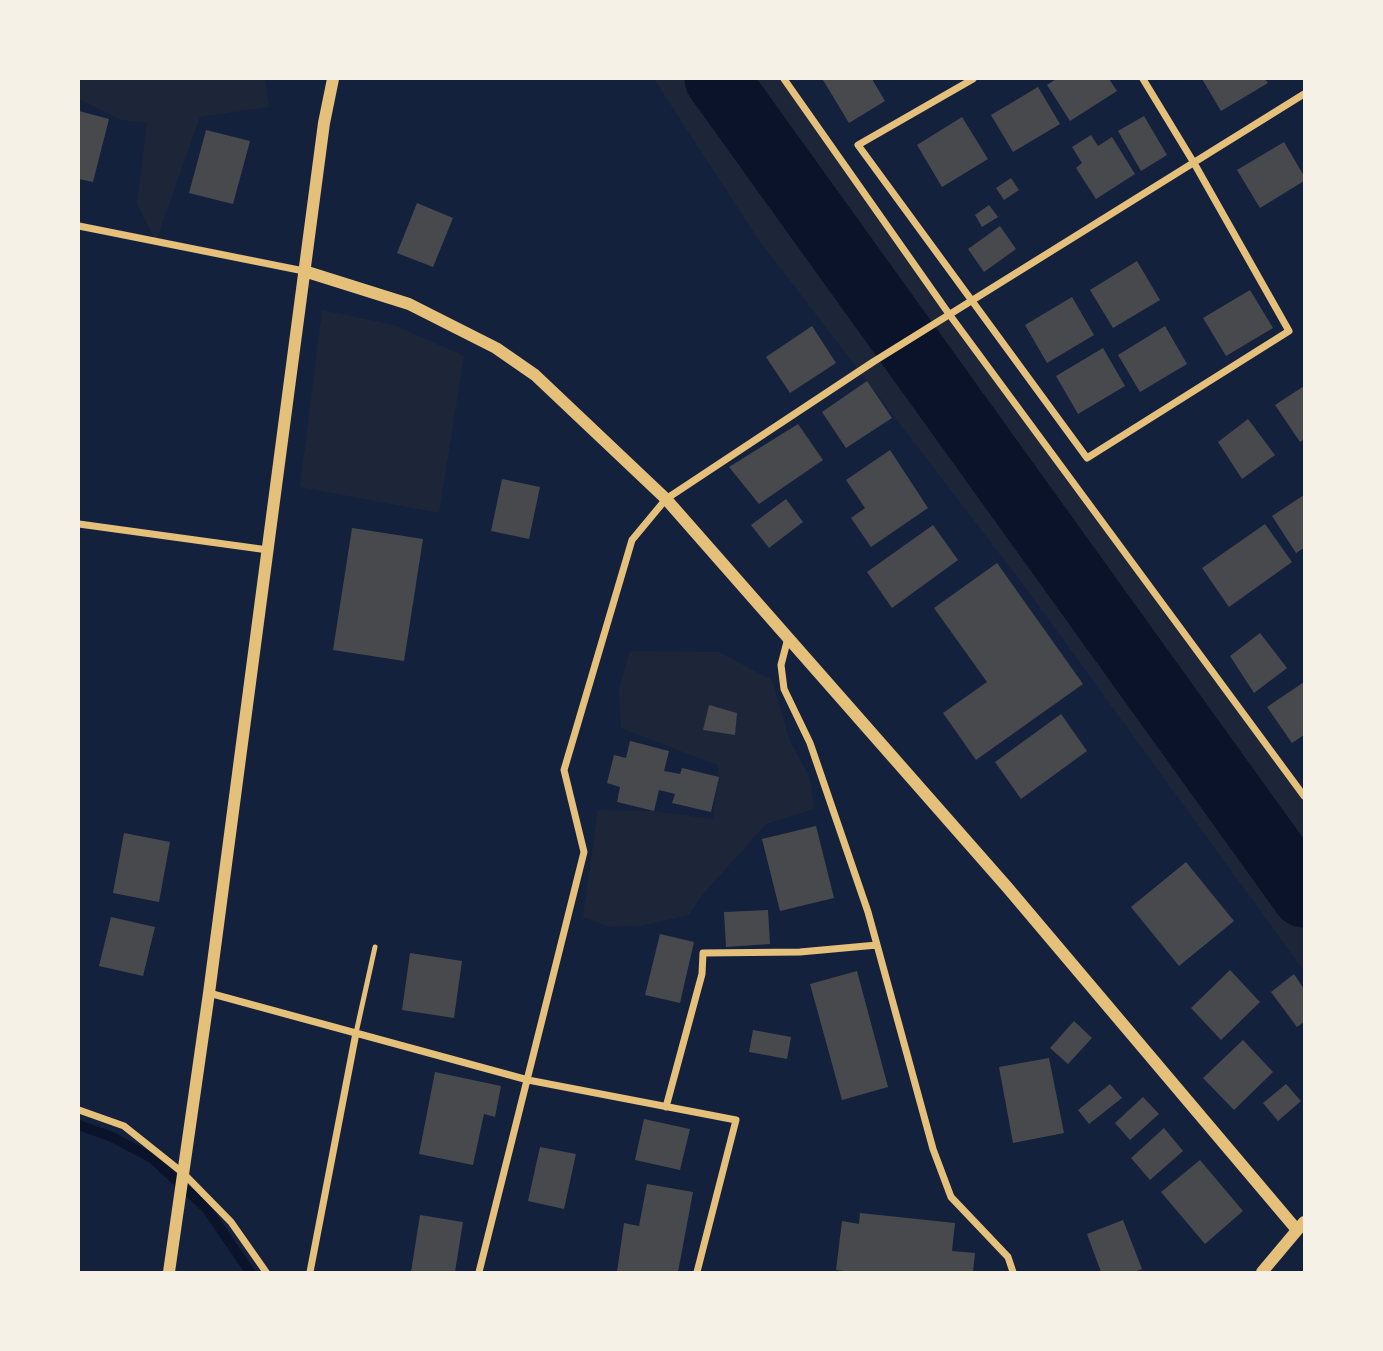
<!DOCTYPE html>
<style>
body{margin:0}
#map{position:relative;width:1383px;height:1351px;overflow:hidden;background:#14213d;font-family:Jost,sans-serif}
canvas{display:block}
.frame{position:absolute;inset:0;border:80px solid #f6f1e7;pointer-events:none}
</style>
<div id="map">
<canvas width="1383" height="1351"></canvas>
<div class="frame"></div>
</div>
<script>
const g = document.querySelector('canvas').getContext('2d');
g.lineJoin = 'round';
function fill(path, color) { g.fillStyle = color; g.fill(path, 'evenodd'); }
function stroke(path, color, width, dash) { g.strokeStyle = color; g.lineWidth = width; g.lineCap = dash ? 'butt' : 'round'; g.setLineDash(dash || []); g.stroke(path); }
const green = new Path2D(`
 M79 79H265L269 107 200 117 156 241 137 204 147 123 121 120 79 99Z
 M654 79H784L972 345 1304 796V971L1025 587 758 239Z
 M322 310 394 325 464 356 439 513 300 487Z
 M630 651 719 652 772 680 790 741 810 778 814 809 766 824 704 893 689 915 640 926 610 927 583 917 598 810 654 811 713 819 719 766 621 728 619 688Z`);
const stream = new Path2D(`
 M79 1125 112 1137 152 1158 207 1209 250 1272`);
const river = new Path2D(`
 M717 79 1304 895`);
const building = new Path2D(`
 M825 79H872L885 101 849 123 823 80Z
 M1056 79H1109L1117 91 1070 121 1047 85Z
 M1202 79H1265L1268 83 1221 111Z
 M1038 87 1060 124 1013 152 991 115Z
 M79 111 109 119 93 182 79 179Z
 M1144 116 1167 155 1141 171 1118 131Z
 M962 117 988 159 942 187 917 145Z
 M206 130 250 141 233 204 189 193Z
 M1091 135 1098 146 1112 137 1135 174 1096 199 1076 168 1082 163 1072 147Z
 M1284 142 1304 176V181L1260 208 1237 170Z
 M1011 178 1019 190 1004 200 996 188Z
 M417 203 453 218 433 267 397 253Z
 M989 205 998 217 982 227 975 215Z
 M1000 226 1016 249 984 272 968 249Z
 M1137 261 1160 300 1113 328 1090 290Z
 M1250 290 1273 328 1226 356 1203 318Z
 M1072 297 1094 335 1047 363 1025 325Z
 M812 326 836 363 790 393 766 357Z
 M1165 326 1187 364 1140 392 1118 355Z
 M1103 348 1125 386 1078 414 1056 376Z
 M867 381 892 418 846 448 822 412Z
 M1304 386V439L1300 442 1275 405Z
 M1248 419 1275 455 1242 479 1218 442Z
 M798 424 823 460 759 504 729 467Z
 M890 450 928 508 871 547 851 518 865 508 846 480Z
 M502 479 540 487 529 539 491 531Z
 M1304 495V548L1296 553 1272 516Z
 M786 499 803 522 769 548 751 525Z
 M1265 524 1292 562 1229 607 1202 568Z
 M933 525 958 560 892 608 867 572Z
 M352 528 423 539 404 661 333 650Z
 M997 563 1083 684 976 760 943 713 987 682 934 608Z
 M1260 633 1287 668 1254 693 1230 656Z
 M1304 682V735L1292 743 1267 707Z
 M709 705 737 713 735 735 703 730Z
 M1061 714 1087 751 1021 799 995 762Z
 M630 741 669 751 664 771 680 774 682 768 719 777 711 812 672 803 675 794 659 790 654 811 617 802 620 787 607 783 614 755 626 758Z
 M816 826 834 898 780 911 762 839Z
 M124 833 170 842 159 902 113 893Z
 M1186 862 1234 921 1179 966 1131 907Z
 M768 910 770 944 726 947 724 912Z
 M111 917 155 927 143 976 99 966Z
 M660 934 694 942 680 1003 645 995Z
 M410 953 462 961 454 1018 402 1010Z
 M1230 970 1260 1002 1221 1040 1191 1008Z
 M857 971 888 1087 842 1100 810 984Z
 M1294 974 1304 989V1022L1297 1027 1271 992Z
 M1074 1021 1092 1038 1068 1064 1050 1048Z
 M753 1030 791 1037 787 1059 749 1052Z
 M1243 1040 1273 1072 1234 1110 1203 1078Z
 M1049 1058 1064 1133 1013 1143 999 1067Z
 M435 1072 501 1086 495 1117 484 1114 473 1165 419 1154Z
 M1110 1084 1122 1098 1089 1124 1078 1110Z
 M1286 1084 1301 1101 1278 1121 1263 1103Z
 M1143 1097 1159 1114 1130 1140 1115 1123Z
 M644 1119 690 1129 680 1170 635 1160Z
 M1164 1128 1183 1151 1150 1180 1131 1158Z
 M540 1147 576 1154 564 1209 528 1201Z
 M1200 1160 1243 1211 1205 1244 1161 1192Z
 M647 1184 693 1192 678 1272H617L624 1223 639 1226Z
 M860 1213 955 1223 952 1251 975 1253 973 1272H852L836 1270 842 1221 859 1224Z
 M420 1215 463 1222 455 1272H411Z
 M1123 1220 1142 1269 1134 1272H1101L1087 1234Z`);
const service = new Path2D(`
 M356 1033 375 947`);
const minor = new Path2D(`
 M784 79 949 314 1304 796
 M973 79 858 145 1087 458 1289 331 1194 163 1143 79
 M79 226 304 271
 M79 524 268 550
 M788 638 781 665 784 689 810 743 868 912 933 1149 951 1197 1008 1257 1013 1272
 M209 993 528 1080 736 1120 697 1272
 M666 1107 702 974 703 953 800 952 877 945
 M79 1110 124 1126 183 1173 231 1222 266 1272
 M310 1272 356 1033
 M479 1272 584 852 564 770 632 540 666 499 873 362 1304 94`);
const tertiary = new Path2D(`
 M304 271 409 304 496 348 535 375 666 499 1007 887 1297 1230
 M169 1272 209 993 324 123 333 79
 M1262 1272 1304 1222`);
fill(green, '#1d2539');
stroke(stream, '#0b132b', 10);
stroke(river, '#0b132b', 65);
fill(building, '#48494c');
stroke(service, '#e5c07b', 5);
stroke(minor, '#e5c07b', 7);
stroke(tertiary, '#e5c07b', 12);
</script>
